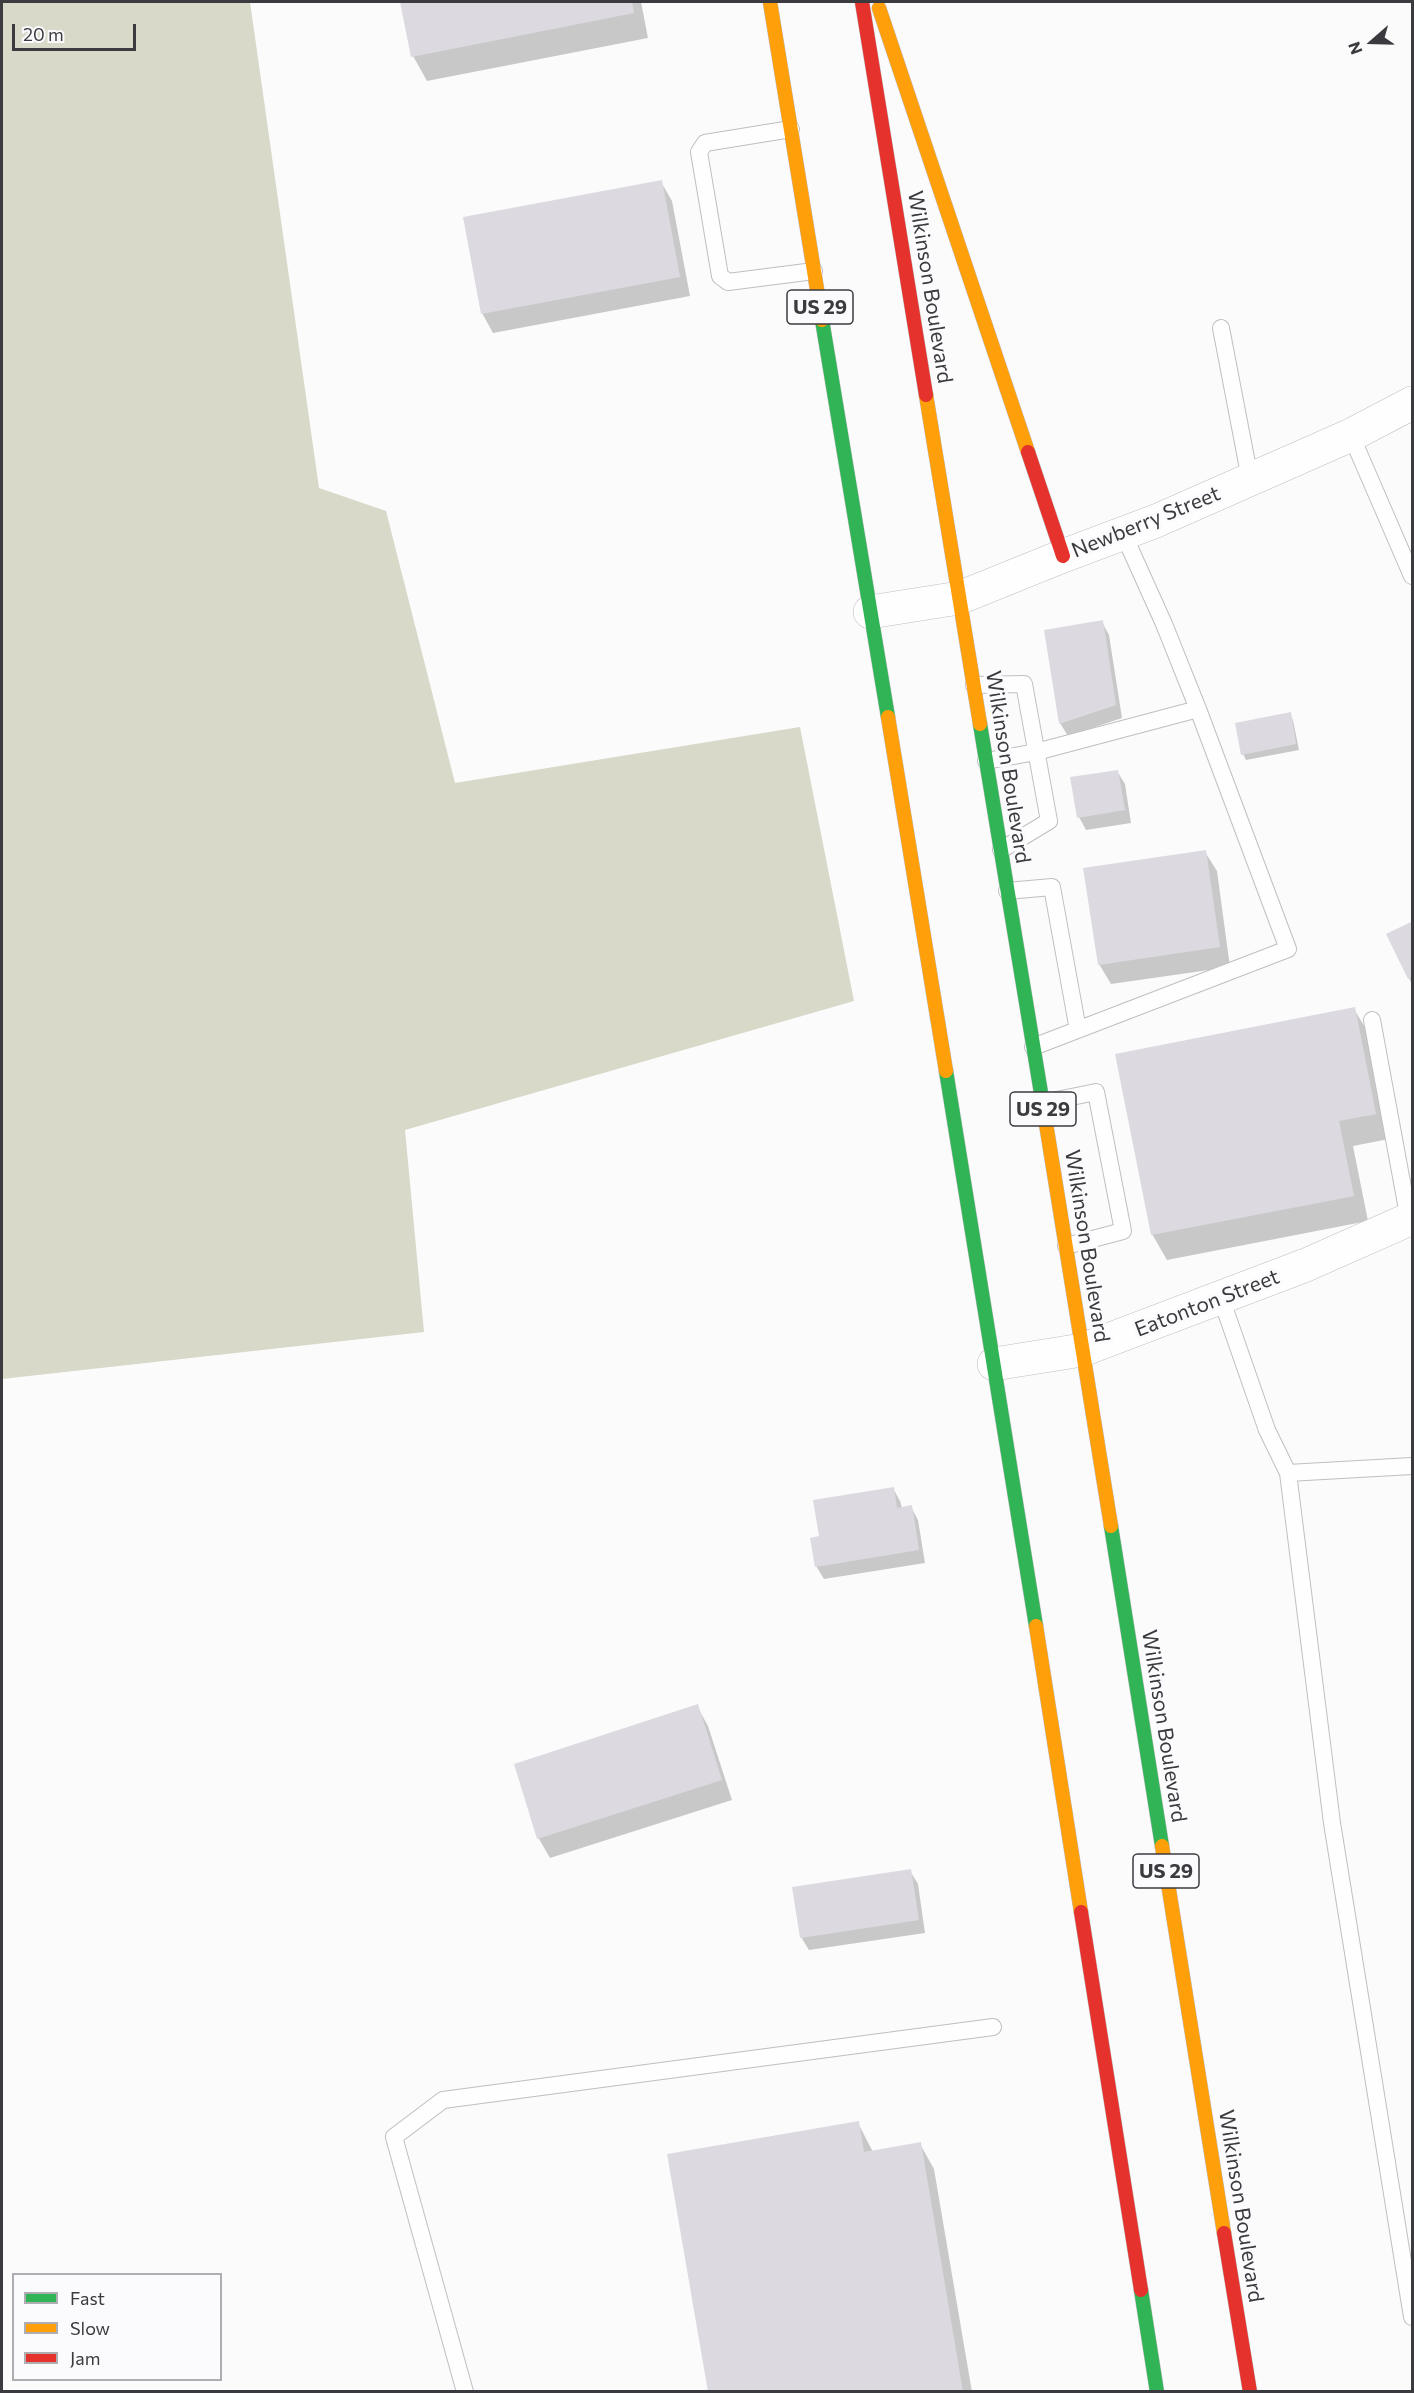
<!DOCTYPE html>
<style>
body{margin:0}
#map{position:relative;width:1414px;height:2393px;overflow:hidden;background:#fbfbfc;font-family:Commissioner,sans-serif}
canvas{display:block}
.frame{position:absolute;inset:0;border:3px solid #3b3a3f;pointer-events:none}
.legend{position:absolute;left:12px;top:2273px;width:210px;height:108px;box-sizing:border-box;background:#fbfafd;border:2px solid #aeadb1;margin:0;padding:8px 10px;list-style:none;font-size:18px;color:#3b3a3f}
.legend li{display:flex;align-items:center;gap:12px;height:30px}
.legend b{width:30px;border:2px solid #aeadb1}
.north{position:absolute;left:1342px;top:12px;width:60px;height:60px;-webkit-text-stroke:4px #fbfafd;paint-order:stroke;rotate:250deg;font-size:16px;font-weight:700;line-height:24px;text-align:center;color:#3b3a3f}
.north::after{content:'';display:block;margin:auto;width:21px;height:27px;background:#3b3a3f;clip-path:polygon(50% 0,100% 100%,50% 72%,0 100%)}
.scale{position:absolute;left:12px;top:24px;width:124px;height:27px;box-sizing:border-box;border:3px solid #3b3a3f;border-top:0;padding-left:8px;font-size:18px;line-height:21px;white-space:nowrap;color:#3b3a3f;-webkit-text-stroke:4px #fbfafd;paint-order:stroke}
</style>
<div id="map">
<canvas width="1414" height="2393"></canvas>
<div class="frame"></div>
<ul class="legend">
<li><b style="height:8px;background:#30b455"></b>Fast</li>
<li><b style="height:8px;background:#ff9f0a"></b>Slow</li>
<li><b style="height:8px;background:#e5322d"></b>Jam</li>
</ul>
<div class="north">N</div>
<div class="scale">20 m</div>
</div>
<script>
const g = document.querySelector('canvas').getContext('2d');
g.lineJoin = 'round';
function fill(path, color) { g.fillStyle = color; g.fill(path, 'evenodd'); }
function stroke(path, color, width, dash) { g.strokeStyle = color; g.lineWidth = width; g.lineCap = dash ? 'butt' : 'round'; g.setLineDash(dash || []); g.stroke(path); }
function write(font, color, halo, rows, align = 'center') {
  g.font = font + ' Commissioner,sans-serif'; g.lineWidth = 6; g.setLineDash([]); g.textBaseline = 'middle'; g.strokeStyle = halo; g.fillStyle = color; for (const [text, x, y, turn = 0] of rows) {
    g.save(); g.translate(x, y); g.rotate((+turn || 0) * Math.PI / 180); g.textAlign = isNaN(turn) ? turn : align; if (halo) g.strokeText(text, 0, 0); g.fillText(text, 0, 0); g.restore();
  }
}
const forest = new Path2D(`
 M2 2H250L319 488 386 511 455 783 800 727 854 1001 405 1130 424 1332 2 1379Z`);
const shadow = new Path2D(`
 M402 2H641L648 38 427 81 413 56Z
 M661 182 672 201 690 296 493 333 482 313Z
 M1102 622 1109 635 1122 718 1068 736 1060 723Z
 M1290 714 1293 720 1299 750 1246 760 1243 754Z
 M1117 771 1125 784 1131 823 1086 830 1079 817Z
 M1205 852 1217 871 1230 967 1111 984 1099 964Z
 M1411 924 1412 928V984L1409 978Z
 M1354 1009 1369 1034 1389 1139 1353 1146 1368 1221 1167 1260 1152 1234Z
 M893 1488 900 1501 902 1508 911 1507 918 1520 925 1563 824 1579 816 1566 821 1537Z
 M697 1706 708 1726 732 1800 550 1858 539 1839 515 1765Z
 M910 1871 918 1884 925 1933 809 1950 801 1937Z
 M858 2123 873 2152 920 2144 934 2169 972 2392H709Z`);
const building = new Path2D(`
 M400 2H632L634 13 411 57Z
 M662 180 680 277 481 314 463 217Z
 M1103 620 1116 705 1059 724 1044 630Z
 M1291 712 1296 744 1241 755 1235 723Z
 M1118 770 1125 810 1077 818 1070 777Z
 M1206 850 1220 947 1098 965 1083 868Z
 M1411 922 1412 977 1408 979 1386 934Z
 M1355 1007 1376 1114 1339 1121 1354 1196 1151 1235 1115 1054Z
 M894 1487 897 1508 912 1505 919 1550 815 1567 810 1538 819 1536 813 1500Z
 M698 1704 722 1780 537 1839 514 1764Z
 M911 1869 919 1920 800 1938 792 1887Z
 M859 2121 864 2152 921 2142 963 2392H708L667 2154Z`);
const lane = new Path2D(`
 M791 129 705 143 699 152 720 276 728 282 814 271
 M1221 328 1250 479
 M1351 435 1412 576
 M974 685 1024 684 1049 821 1001 850
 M986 761 1036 752 1198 709
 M1007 891 1052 887 1078 1030
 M1372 1020 1409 1220
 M1033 1047 1288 949 1198 709 1164 624 1123 533
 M1042 1103 1096 1092 1123 1231 1066 1246
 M1221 1298 1267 1430 1288 1473
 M1412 1466 1288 1473 1332 1823 1412 2317
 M465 2392 394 2137 443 2100 993 2027`);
const street = new Path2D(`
 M870 612 959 598 1063 556 1156 521 1351 435 1412 403
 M994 1364 1082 1350 1306 1265 1412 1218`);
const fast = new Path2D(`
 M822 320 888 717
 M980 724 1042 1099
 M946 1071 1036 1626
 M1111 1526 1162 1846
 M1141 2290 1157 2392`);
const slow = new Path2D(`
 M770 2 822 320
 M879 8 1028 452
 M926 395 980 724
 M888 717 946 1071
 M1042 1099 1111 1526
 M1036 1626 1081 1912
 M1162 1846 1224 2233`);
const jam = new Path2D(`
 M862 2 926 395
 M1028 452 1063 556
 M1081 1912 1141 2290
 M1224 2233 1250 2392`);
const shields = [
 [820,307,66],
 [1043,1109,66],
 [1166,1871,66]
];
const shieldNames = [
 ["US 29",820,307],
 ["US 29",1043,1109],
 ["US 29",1166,1871]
];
const streetNames = [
 ["Wilkinson Boulevard",930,287,81],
 ["Newberry Street",1146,522,-22],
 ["Wilkinson Boulevard",1008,767,81],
 ["Wilkinson Boulevard",1087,1246,81],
 ["Eatonton Street",1207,1303,-21],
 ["Wilkinson Boulevard",1164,1726,81],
 ["Wilkinson Boulevard",1241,2206,81]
];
fill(forest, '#d8d9c9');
fill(shadow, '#0003');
fill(building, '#dcdae0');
stroke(lane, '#bfbec1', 18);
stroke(street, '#bfbec1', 34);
stroke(fast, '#bfbec1', 15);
stroke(slow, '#bfbec1', 15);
stroke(jam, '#bfbec1', 15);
stroke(lane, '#fefeff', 16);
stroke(street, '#fefeff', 33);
stroke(fast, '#30b455', 14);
stroke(slow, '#ff9f0a', 14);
stroke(jam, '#e5322d', 14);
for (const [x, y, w] of shields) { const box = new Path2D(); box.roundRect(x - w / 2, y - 17, w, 34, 4.5); g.fillStyle = '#fbfafd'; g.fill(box); stroke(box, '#3b3a3f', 1.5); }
write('bold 20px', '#3b3a3f', null, shieldNames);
write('21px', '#3b3a3f', '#fbfafd', streetNames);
</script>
